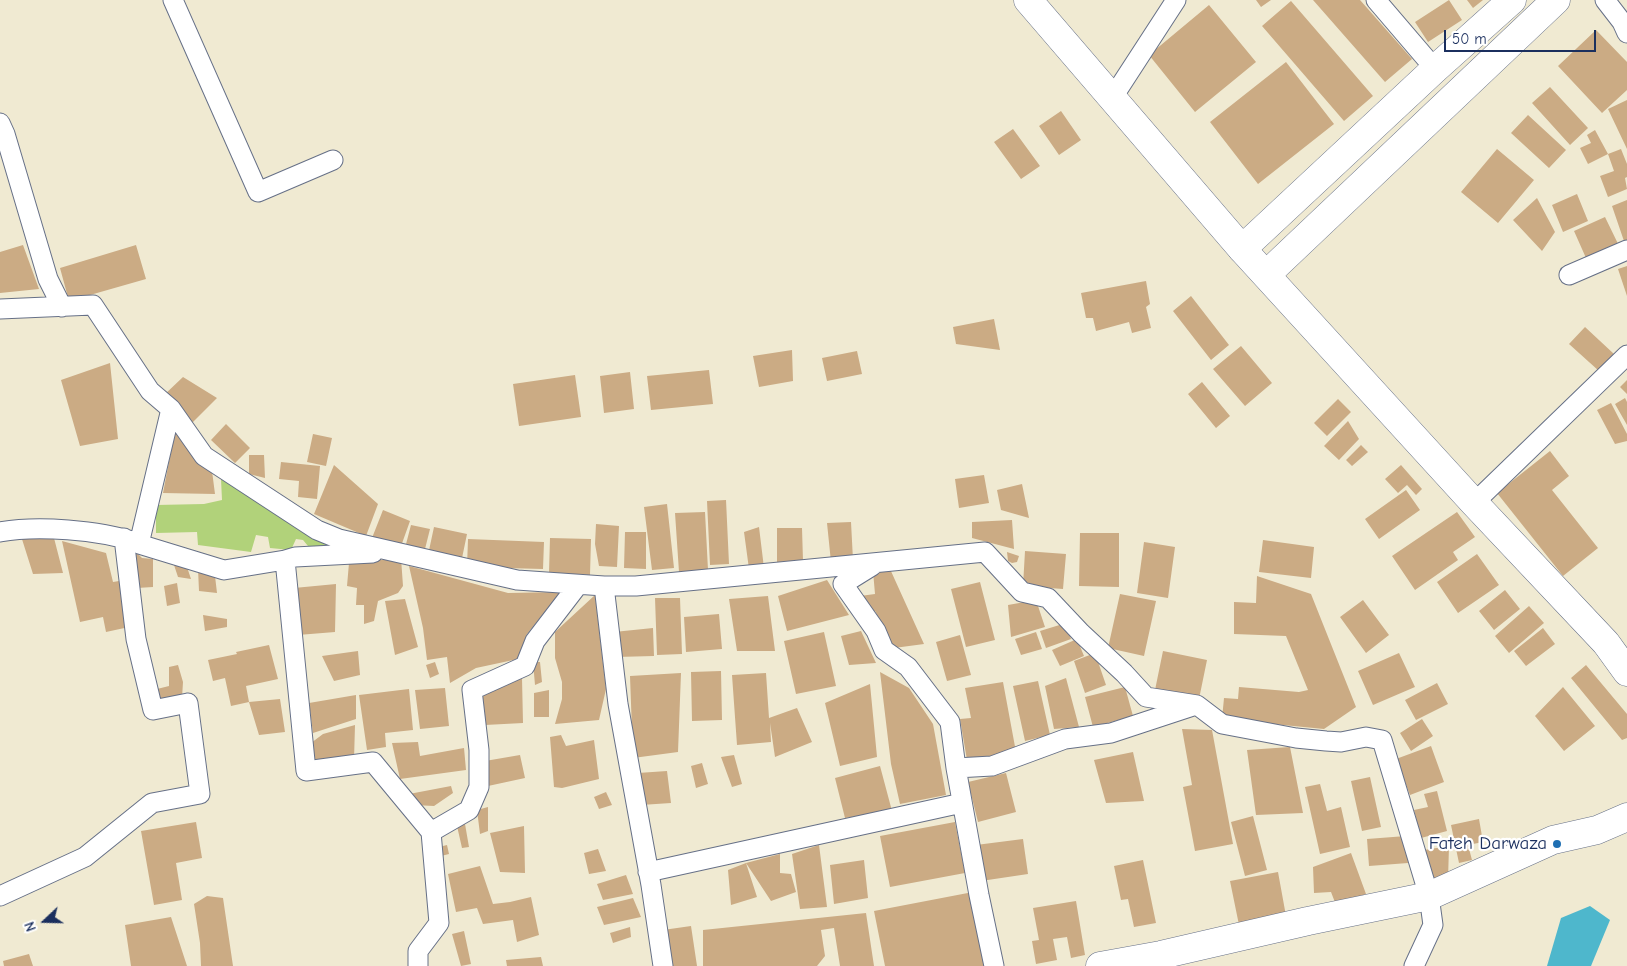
<!DOCTYPE html>
<style>
body{margin:0}
#map{position:relative;width:1627px;height:966px;overflow:hidden;background:#f0ead2;font-family:"Comic Neue",sans-serif}
canvas{display:block}
.north{position:absolute;left:20px;top:896px;width:50px;height:50px;-webkit-text-stroke:4px #fff;paint-order:stroke;rotate:249deg;font-size:14px;font-weight:700;line-height:20px;text-align:center;color:#1b2f5e}
.north::after{content:'';display:block;margin:auto;width:18px;height:22px;background:#1b2f5e;clip-path:polygon(50% 0,100% 100%,50% 72%,0 100%)}
.scale{position:absolute;left:1444px;top:30px;width:152px;height:22px;box-sizing:border-box;border:2px solid #1b2f5e;border-top:0;padding-left:6px;font-size:15px;line-height:18px;white-space:nowrap;color:#1b2f5e;-webkit-text-stroke:4px #fff;paint-order:stroke}
</style>
<div id="map">
<canvas width="1627" height="966"></canvas>
<div class="north">N</div>
<div class="scale">50 m</div>
</div>
<script>
const g = document.querySelector('canvas').getContext('2d');
g.lineJoin = 'round';
function fill(path, color) { g.fillStyle = color; g.fill(path, 'evenodd'); }
function stroke(path, color, width, dash) { g.strokeStyle = color; g.lineWidth = width; g.lineCap = dash ? 'butt' : 'round'; g.setLineDash(dash || []); g.stroke(path); }
function write(font, color, halo, rows, align = 'center') {
  g.font = font + ' "Comic Neue",sans-serif'; g.lineWidth = 4.5; g.setLineDash([]); g.textBaseline = 'middle'; g.strokeStyle = halo; g.fillStyle = color; for (const [text, x, y, turn = 0] of rows) {
    g.save(); g.translate(x, y); g.rotate((+turn || 0) * Math.PI / 180); g.textAlign = isNaN(turn) ? turn : align; if (halo) g.strokeText(text, 0, 0); g.fillText(text, 0, 0); g.restore();
  }
}
const green = new Path2D(`
 M221 479 345 548 308 546 303 540 296 539 291 550 270 548 268 537 256 535 251 552 198 545 197 532 156 533V505L204 504 222 500Z`);
const water = new Path2D(`
 M1590 906 1610 920 1591 966H1547L1561 918Z`);
const building = new Path2D(`
 M1256 0H1271L1261 7Z
 M1313 0H1360L1412 59 1385 82Z
 M1449 0 1462 20 1428 42 1415 22Z
 M1467 0H1483L1473 8Z
 M1291 1 1373 96 1344 121 1262 26Z
 M1209 5 1256 62 1195 112 1149 55Z
 M1596 30 1627 62V90L1602 113 1558 66Z
 M1286 62 1334 124 1258 184 1210 122Z
 M1550 87 1588 128 1570 145 1532 103Z
 M1627 100V149L1608 109Z
 M1061 111 1081 140 1059 155 1039 126Z
 M1528 115 1566 150 1549 168 1511 133Z
 M1013 129 1040 166 1021 179 994 142Z
 M1595 130 1608 154 1621 149 1627 164V177L1625 178 1627 189 1608 197 1600 176 1614 171 1608 154 1588 164 1580 148 1591 143 1587 135Z
 M1497 149 1534 180 1498 223 1461 192Z
 M1577 194 1588 221 1563 232 1552 205Z
 M1537 198 1555 232 1542 251 1513 220Z
 M1627 200V243L1625 244 1612 206Z
 M1605 217 1622 252 1590 267 1574 231Z
 M23 245 39 289 0 293V252Z
 M136 245 146 279 69 301 60 268Z
 M1627 266V296L1618 269Z
 M1146 281 1150 304 1146 307 1151 328 1132 333 1129 322 1096 331 1093 318H1086L1081 293Z
 M1191 296 1229 345 1211 360 1173 311Z
 M994 319 1000 350 956 344 953 327Z
 M1585 327 1614 354 1599 371 1569 344Z
 M1241 346 1272 383 1245 406 1213 369Z
 M792 350 793 381 759 387 753 356Z
 M857 351 862 374 827 381 822 358Z
 M110 363 118 439 80 446 61 380Z
 M709 370 713 404 651 410 647 376Z
 M630 372 634 409 604 413 600 376Z
 M575 375 581 417 519 426 513 384Z
 M183 377 217 398 191 424 163 396Z
 M1627 380V394L1620 387Z
 M1202 382 1230 416 1216 428 1188 394Z
 M1625 398 1627 402V425L1615 404Z
 M1338 399 1351 412 1327 436 1314 423Z
 M1611 403 1627 434V441L1615 444 1597 410Z
 M1348 421 1359 439 1339 460 1324 446Z
 M226 424 250 448 235 463 211 440Z
 M176 425 212 471 215 494 163 493Z
 M313 434 332 438 326 466 307 462Z
 M1361 445 1368 452 1352 466 1346 460Z
 M1550 451 1569 476 1552 490 1598 548 1563 576 1497 493Z
 M249 455H264L265 478 249 474Z
 M281 462 320 466 317 499 298 497 299 481 279 479Z
 M334 465 378 504 366 536 314 514Z
 M1401 465 1422 489 1416 495 1407 485 1398 493 1385 479Z
 M984 475 989 503 959 508 955 479Z
 M1022 484 1029 518 1001 510 997 490Z
 M1406 490 1420 510 1379 539 1365 519Z
 M726 500 729 564 710 565 707 501Z
 M667 504 674 568 652 570 644 507Z
 M383 510 410 521 400 549 372 538Z
 M705 512 708 570 679 572 675 513Z
 M1457 512 1475 537 1453 552 1458 560 1415 590 1392 556Z
 M1012 520 1014 549 972 538V522Z
 M851 522 853 560 831 562 827 523Z
 M596 524 619 526 617 567 599 566 595 544Z
 M411 525 430 529 424 553 405 548Z
 M434 527 467 534 461 563 428 555Z
 M759 527 764 568 749 569 744 532Z
 M777 528H802L803 561 777 562Z
 M625 532H646V569L624 568Z
 M1080 533H1119V587L1079 586Z
 M21 536 54 538 63 573 33 574Z
 M550 538 591 539 590 575 549 573Z
 M468 539 544 542 543 569 467 567Z
 M1263 540 1314 547 1311 578 1259 572Z
 M62 541 106 553 113 582 119 581 129 627 106 632 103 617 80 622Z
 M1144 542 1175 547 1168 598 1137 593Z
 M134 550 142 558 153 559V587L137 588Z
 M1025 551 1066 554 1063 589 1023 586Z
 M1007 552 1019 556 1017 562 1012 563 1008 561Z
 M1477 554 1499 585 1458 613 1437 582Z
 M401 558 403 586 398 593 378 601 374 621 364 624V605H356L357 588 347 586 349 563Z
 M174 565 187 567 191 579 178 577Z
 M409 566 508 593 561 592 527 634 518 659 476 668 450 683 447 657 427 660 423 628Z
 M198 569 215 576 217 593 199 591Z
 M890 569 924 644 894 648 875 611 868 612 860 596 875 594 873 571Z
 M1257 576 1311 594 1356 707 1324 729 1222 719 1224 698 1238 699 1239 687 1299 692 1308 690 1286 636 1234 634V602L1256 603Z
 M827 580 849 615 787 631 778 596Z
 M980 582 995 640 966 647 951 589Z
 M177 583 180 603 167 606 164 586Z
 M336 584 335 632 298 635 294 588Z
 M1505 590 1520 609 1494 630 1479 611Z
 M1120 594 1156 601 1144 656 1108 648Z
 M595 595 606 689 599 720 555 724 562 699V682L555 658V632Z
 M768 596 775 651H737L729 599Z
 M655 598H680L682 654 657 655Z
 M405 599 418 647 395 655 385 601Z
 M1036 600 1045 627 1011 637 1008 605Z
 M1363 600 1389 635 1366 653 1340 617Z
 M1529 606 1544 623 1509 653 1495 636Z
 M719 614 722 649 686 652 684 617Z
 M203 615 227 619V627L205 631Z
 M1066 623 1071 639 1046 648 1040 631Z
 M653 628 654 656 616 657 614 632Z
 M1543 628 1555 644 1526 666 1514 651Z
 M861 631 876 663 849 665 841 636Z
 M824 632 836 686 796 694 784 641Z
 M1036 632 1042 649 1021 655 1015 639Z
 M960 635 971 675 947 681 936 642Z
 M1077 639 1084 656 1060 666 1052 650Z
 M269 645 278 679 246 686 249 702 231 706 225 678 213 681 208 660 237 654 236 652Z
 M358 651 360 675 334 681 322 656Z
 M1163 651 1207 660 1199 699 1155 690Z
 M1095 653 1106 685 1085 693 1074 661Z
 M1399 653 1415 687 1373 705 1358 671Z
 M435 662 439 674 430 678 426 665Z
 M533 662H540L542 682 535 685Z
 M178 665 183 682 182 698 158 702 157 689 169 686V667Z
 M1586 665 1627 714V738L1622 740 1571 678Z
 M721 671 722 720 692 721 691 672Z
 M880 672 909 688 933 724 946 795 900 804 891 764Z
 M681 673 678 752 633 758 630 676Z
 M766 673 769 718 797 708 812 742 775 757 770 723 771 742 737 745 732 675Z
 M522 678 523 723 485 725 480 694Z
 M1066 678 1079 727 1054 729 1045 686Z
 M1038 681 1050 735 1025 741 1013 686Z
 M1003 682 1016 752 967 760 960 719 971 718 965 688Z
 M1437 683 1448 704 1416 720 1405 700Z
 M870 684 877 757 840 766 825 703Z
 M1125 687 1133 716 1093 727 1085 697Z
 M1563 687 1595 726 1564 751 1535 716Z
 M445 688 449 726 420 729 415 690Z
 M409 689 413 730 385 733 386 747 367 750 359 695Z
 M549 690V717H534V693Z
 M356 695V719L313 733 309 703Z
 M280 699 285 732 259 735 249 702Z
 M1422 719 1433 736 1411 751 1400 733Z
 M355 725 354 760 314 762 311 743 323 734Z
 M1182 729 1212 730 1233 844 1195 851 1183 787 1192 785Z
 M561 735 566 746 594 740 599 779 562 788 554 787 550 737Z
 M418 742 420 756 464 748 466 770 400 779 392 743Z
 M1431 746 1444 782 1410 795 1396 759Z
 M1290 747 1303 813 1256 815 1247 750Z
 M1133 752 1144 801 1106 803 1094 760Z
 M520 755 525 778 488 786 485 761Z
 M734 755 742 784 732 787 721 757Z
 M702 763 708 784 696 788 691 766Z
 M880 766 892 811 845 818 835 778Z
 M667 771 671 803 641 805 638 773Z
 M1006 773 1016 812 978 822 968 782Z
 M1370 777 1381 827 1362 831 1351 781Z
 M1320 784 1327 811 1341 807 1350 847 1320 854 1305 787Z
 M451 786 453 793 434 806 414 805 409 794Z
 M1437 791 1447 831 1421 838 1414 810 1428 807 1424 794Z
 M606 792 612 805 599 809 594 797Z
 M488 807V831L480 834 477 810Z
 M1253 816 1267 870 1245 876 1231 822Z
 M1479 819 1483 842 1468 845 1472 860 1459 863 1451 825Z
 M196 822 202 858 176 863 182 900 154 905 141 831Z
 M955 822 965 873 890 887 880 836Z
 M465 824 469 847 462 848 457 826Z
 M524 826 525 873 500 872 490 833Z
 M1406 836 1408 863 1369 866 1367 839Z
 M1023 839 1028 874 981 881 976 845Z
 M447 845 449 854 441 856 439 847Z
 M819 845 827 907 800 909 792 854Z
 M1449 846 1448 880 1430 884 1424 850Z
 M598 849 606 871 589 874 584 853Z
 M1351 853 1366 894 1336 905 1331 892 1314 893 1313 867Z
 M780 854V873L791 874 796 892 771 901 746 863Z
 M864 860 868 898 834 904 830 865Z
 M1143 860 1156 923 1134 927 1128 899 1121 900 1114 866Z
 M746 863 757 897 731 905 728 870Z
 M480 866 493 904 510 902 531 897 539 935 517 942 513 920 483 924 477 908 456 912 448 874Z
 M1278 872 1286 916 1239 925 1230 881Z
 M626 875 633 894 603 900 597 884Z
 M973 892 988 966H885L874 911Z
 M207 896 223 898 233 966H201L200 943 194 904Z
 M633 898 641 917 604 925 597 907Z
 M1076 901 1085 955 1071 958 1067 937 1053 939 1057 960 1036 964 1032 941 1039 940 1033 908Z
 M866 913 874 966H840L834 928 821 930 825 956 817 966H703V930Z
 M171 917 187 966H131L125 925Z
 M691 926 697 966H668L663 930Z
 M630 927 631 937 613 943 610 933Z
 M464 931 471 964 461 966 452 934Z
 M29 954 33 966H4L3 961Z
 M541 957 543 966H507L506 960Z`);
const street = new Path2D(`
 M173 0 258 192 333 160
 M1376 0 1435 69
 M1605 0 1622 22 1627 33
 M1113 97 1176 0
 M0 123 5 134 48 279 62 307
 M1569 275 1627 250
 M0 309 93 305 150 391 171 409 204 456 317 530 339 539 517 580 604 586H636L985 552 1022 592 1048 598 1081 633 1124 673 1146 697 1197 705 1222 724 1296 738 1326 741 1341 742 1366 737 1382 740 1429 896 1433 925 1414 966
 M171 409 139 544 224 570 285 560 295 557 373 553
 M1474 503 1627 355
 M0 532C37 525 99 530 135 542
 M285 560 306 771 373 762 431 832
 M872 566 843 584 876 631 884 650 908 667 950 722 956 768 979 895 994 966
 M604 586 618 704 651 885 663 966
 M956 768 992 766 1065 739 1111 733 1193 706
 M648 872 962 803
 M0 896 85 857 152 803 200 794 188 703 153 710 136 639 124 538
 M418 966V951L439 923 431 832 469 810 479 787V750L472 690 525 666 535 641 578 585`);
const secondary = new Path2D(`
 M1100 966 1161 955 1308 921 1429 896 1553 840 1597 830 1627 817`);
const primary = new Path2D(`
 M1242 249 1435 69 1512 0
 M1267 274 1556 0`);
const highway = new Path2D(`
 M1028 0 1242 249 1474 503 1606 643 1627 672`);
const markers = [
 [1557,844,5,"#1f6fb2"]
];
const poiNames = [
 ["Fateh Darwaza",1547,844]
];
fill(green, '#b1d27a');
fill(water, '#4eb7cc');
fill(building, '#cbab84');
stroke(street, '#667087', 21);
stroke(secondary, '#667087', 29);
stroke(primary, '#667087', 29);
stroke(highway, '#667087', 29);
stroke(street, '#fff', 19);
stroke(secondary, '#fff', 28);
stroke(primary, '#fff', 28);
stroke(highway, '#fff', 28);
for (const [x, y, r, color] of markers) { const dot = new Path2D(); dot.arc(x, y, r, 0, 2 * Math.PI); g.fillStyle = color; g.fill(dot); stroke(dot, '#fff', 2); }
write('19px', '#1b2f5e', '#fff', poiNames, 'right');
</script>
